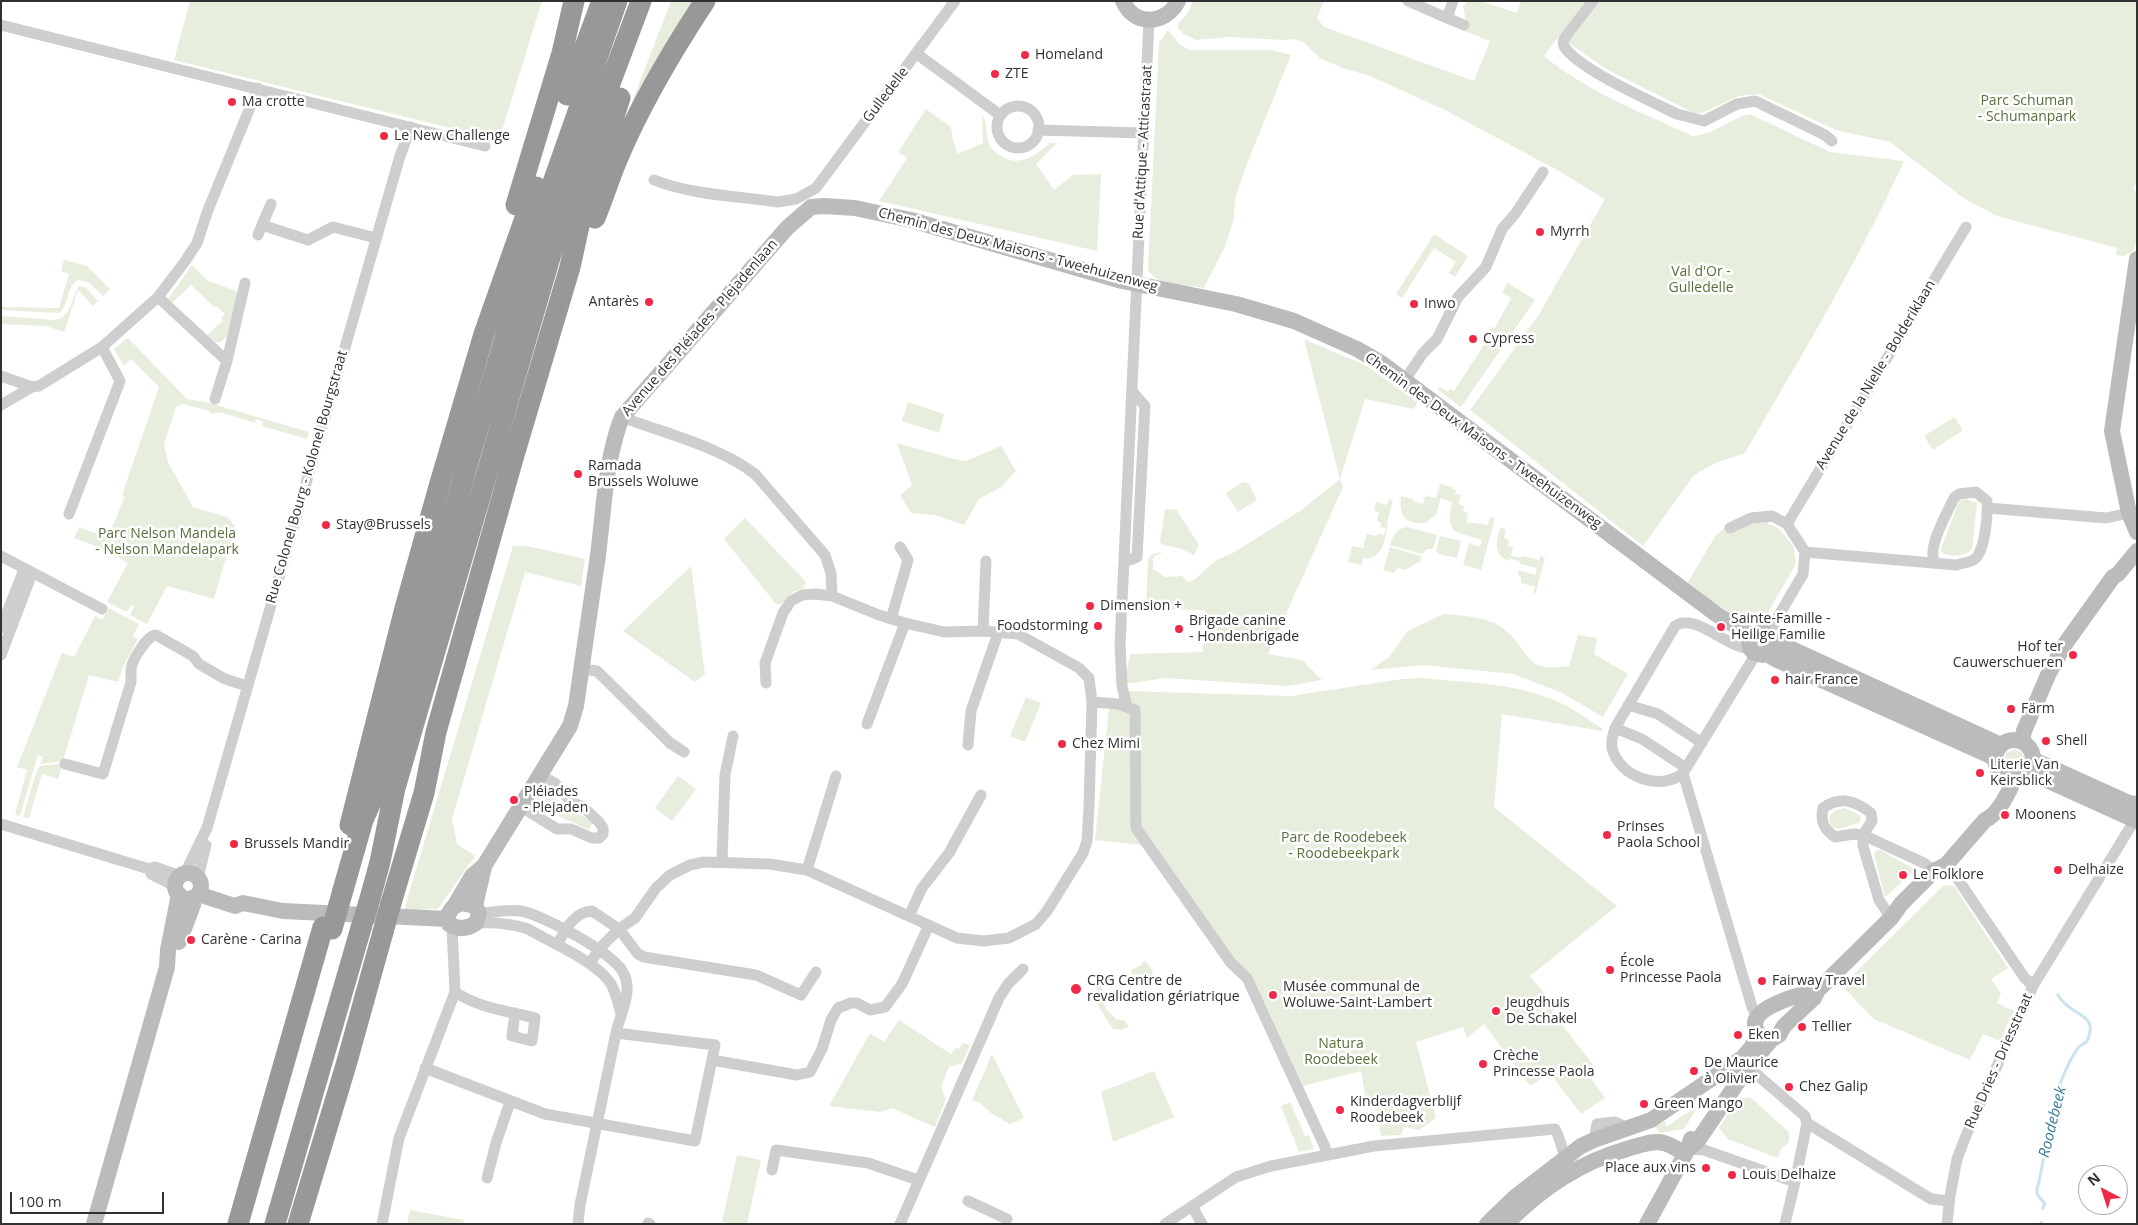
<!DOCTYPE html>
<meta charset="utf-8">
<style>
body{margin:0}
#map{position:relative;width:2138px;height:1225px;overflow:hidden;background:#fff;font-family:"Open Sans",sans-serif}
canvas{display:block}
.frame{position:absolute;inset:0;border:2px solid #313131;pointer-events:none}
.north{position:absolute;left:2078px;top:1165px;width:50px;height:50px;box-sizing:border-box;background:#fff;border:1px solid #adadad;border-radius:50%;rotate:320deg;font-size:14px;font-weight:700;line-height:20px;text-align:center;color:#313131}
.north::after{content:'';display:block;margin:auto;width:18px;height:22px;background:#f12946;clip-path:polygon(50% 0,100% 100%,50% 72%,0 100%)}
.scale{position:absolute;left:10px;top:1192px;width:154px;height:22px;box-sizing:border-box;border:2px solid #313131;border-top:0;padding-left:6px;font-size:15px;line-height:18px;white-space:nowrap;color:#313131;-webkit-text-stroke:4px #fff;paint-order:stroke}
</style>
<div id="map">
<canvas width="2138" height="1225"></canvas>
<div class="frame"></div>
<div class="north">N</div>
<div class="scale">100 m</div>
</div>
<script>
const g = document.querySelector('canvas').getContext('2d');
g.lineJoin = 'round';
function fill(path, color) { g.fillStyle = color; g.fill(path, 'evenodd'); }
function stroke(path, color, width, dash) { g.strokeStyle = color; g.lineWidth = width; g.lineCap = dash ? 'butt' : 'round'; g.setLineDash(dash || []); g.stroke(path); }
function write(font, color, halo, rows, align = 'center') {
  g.font = font + ' "Open Sans",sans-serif'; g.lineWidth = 5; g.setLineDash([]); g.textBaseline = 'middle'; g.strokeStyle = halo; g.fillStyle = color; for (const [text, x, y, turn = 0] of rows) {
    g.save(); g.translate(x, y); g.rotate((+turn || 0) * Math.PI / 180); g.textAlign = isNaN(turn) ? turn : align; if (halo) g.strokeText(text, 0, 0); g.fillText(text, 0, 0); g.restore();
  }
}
const green = new Path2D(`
 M190 1H542L499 140 174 60Z
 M671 1H696L608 164Z
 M1193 1H1324L1317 18 1324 27 1474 81 1490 41 1462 30 1466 20 1463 7 1467 1H1481L1517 13 1521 1H1586L1544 56C1587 92 1642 112 1692 136 1714 135 1729 119 1750 114L1830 152 1904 161C1858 262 1800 358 1745 453L1718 462 1694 475 1643 546 1470 410 1538 316 1605 199 1557 170 1445 110 1370 76 1346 69 1321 59 1303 42 1295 39 1284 40 1229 37 1196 40 1185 35 1178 28V24L1188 13Z
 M1597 1H2137V181L2133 190 2137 192V240L2133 251 2124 256 2116 255 2117 248 1997 216 1965 199 1890 142 1836 130 1759 94 1739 96 1702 113H1694L1604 68 1568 42Z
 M1168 30 1180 45 1190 50H1272L1291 55 1250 156 1235 198 1234 219 1225 246 1204 288 1191 286 1190 287C1176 284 1154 284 1148 269L1159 43Z
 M926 109 951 127 953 141 958 154 983 143 982 115C988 124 985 132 988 141 991 149 995 152 1001 156 1019 168 1036 155 1050 143H1057L1036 164 1054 190 1073 175 1101 174 1097 251 879 201 907 158 898 152Z
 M1434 234 1468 256 1455 277 1449 273 1456 262 1434 248 1402 298 1396 294Z
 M64 260 87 266 110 289 103 296 88 282 78 280C66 286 70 304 59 313L1 310V307L59 308 69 274 61 271Z
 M192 265 208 281 239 292 227 336 221 342H215L207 335 223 321 221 318 225 314 216 306 214 307 191 285 172 303 168 299Z
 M1508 283 1535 300 1461 407 1438 390 1440 387 1448 392 1450 389 1454 391 1491 334 1488 332 1492 327 1495 328 1511 298 1502 292Z
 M79 286 85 287 98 301 93 306 78 290 64 332 46 326 1 324V316L54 320C73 317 70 299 79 286Z
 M128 338 187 399 206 402 309 432 307 439 262 426 263 422 256 419 255 422 259 424 219 412 212 414 206 410 183 404 176 407 164 444 168 462 193 507 227 517 235 526 214 599 167 586 147 624 130 615 134 607 131 605 127 612 107 602 128 563 103 549 74 538 79 527 108 538 125 496 122 495 159 387 131 359 124 366 114 349Z
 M1304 339 1367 366 1417 402 1414 409 1365 399 1340 479 1343 487 1268 654 1302 660 1322 680 1287 686 1166 678 1124 684 1130 654 1203 652 1205 610 1146 609 1148 559C1152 553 1156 553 1163 552L1153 557V569L1165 577 1182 576 1188 582 1194 580 1216 560 1231 554 1300 511 1340 479Z
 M908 402 944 414 939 433 902 421Z
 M1954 417 1963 430 1933 450 1924 436Z
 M897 443 950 458 966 461 1001 446 1016 471 1001 487 979 499 964 525 935 515 911 513 900 495 912 485Z
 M1243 482 1248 483 1257 500 1238 512 1226 493Z
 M1440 484 1452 487V489L1456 490 1455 494 1461 495 1458 504 1464 506 1463 511 1468 513 1466 522 1488 525 1490 517 1495 518 1481 570 1463 565 1469 543 1480 547 1482 540C1455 531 1445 536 1452 502L1441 498 1436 515 1425 523C1405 524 1398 515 1401 496L1413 499V501L1423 504 1425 496 1436 498Z
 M1389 499 1393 500 1387 523 1388 524C1385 539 1383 561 1363 558L1362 565 1348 562 1352 546 1363 548 1367 534 1377 536 1378 534 1384 535 1386 528 1380 527 1381 522 1377 521 1379 512 1374 511 1376 502 1387 505Z
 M1965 499 1977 503 1972 549C1965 557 1949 558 1940 551L1957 506 1960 501Z
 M1176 509 1199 545 1194 555 1179 548 1163 545 1160 542 1165 510Z
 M745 518 806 582 804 588 793 592 780 605 776 604 724 539Z
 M1768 521V524L1777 527 1787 538 1794 548 1796 564 1761 624H1758L1719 607 1688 582 1716 535 1727 526Z
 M1408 527 1437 535 1433 549H1427L1422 554 1390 545C1393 535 1397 528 1408 527Z
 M1500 528 1506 529 1504 538 1509 540 1508 546 1513 547 1511 556 1521 558 1522 556 1539 560 1540 556 1545 558 1535 595H1533L1535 587 1521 583V578L1518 574 1519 570 1535 575 1537 568 1520 564V561L1510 559 1509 561C1493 555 1496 541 1500 528Z
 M1440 536 1461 541 1457 558 1439 554 1436 551Z
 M513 546H527L585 559 581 586 525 572 452 819 457 844 475 856 438 909 404 910Z
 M1390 547 1421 556V561L1405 570 1398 568 1393 573 1383 570Z
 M691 566 705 674 695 682 623 631Z
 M109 608 139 624 133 636 138 639 123 667 118 682 89 675 63 761 40 764 43 757 38 755 20 816 15 814 27 770 17 767 62 653 74 657 95 616 102 620Z
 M1444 614C1463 616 1488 616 1504 629 1532 652 1521 673 1569 666L1578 635 1597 638 1594 654 1628 674 1603 717 1562 693 1513 674 1423 665 1371 670 1390 656 1408 631Z
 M1423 678C1470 683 1520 683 1563 704 1577 711 1590 721 1603 729L1602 731 1502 714 1494 807 1617 906 1530 976 1556 1008 1552 1012 1594 1066 1586 1071 1605 1098 1581 1114 1550 1073 1530 1086 1484 1024 1467 1038 1463 1027 1416 1042 1436 1118 1419 1130 1404 1127 1401 1135 1381 1136 1376 1105 1367 1106 1361 1071 1303 1086 1264 1001 1234 961 1140 827 1136 709 1128 705 1125 691 1291 696 1402 679Z
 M1026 697 1041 703 1025 742 1010 736Z
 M1109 708 1131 711 1133 831 1144 845 1095 840Z
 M2014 749 2022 752 2025 758 2024 765 2017 770 2009 768 2004 761 2006 753Z
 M56 764 62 765 58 779 42 774 29 818 23 817 37 770 40 766Z
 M678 776 696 789 672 821 655 808Z
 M541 786 557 800 593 822 589 830 533 804Z
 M1844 808 1860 815 1861 819 1859 823 1838 829 1832 827C1826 815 1832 811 1844 808Z
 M1880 850 1914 869 1912 873 1885 897 1874 855 1875 851Z
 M1944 885 1954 886 2008 968 1991 979 2001 993 1997 1003 2014 1011 2000 1041 1983 1034 1970 1060 1874 1019 1842 986Z
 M1144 961C1150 963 1155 975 1154 982 1144 989 1133 982 1131 970L1141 965Z
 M1097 981 1104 992V1002L1106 1009 1116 1019 1125 1021 1129 1027 1121 1030 1113 1029 1098 1005 1100 996 1094 983Z
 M899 1020 951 1054 956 1048 959 1049 963 1043 970 1045 962 1063 949 1067 941 1087 946 1099 935 1127 892 1108 880 1112 829 1106 870 1033 884 1042Z
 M992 1054 1024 1118 1010 1124 991 1113 980 1103 972 1100Z
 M1154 1071 1174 1117 1113 1142 1101 1092Z
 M1750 1097 1789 1132V1142L1780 1150 1778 1158 1728 1139 1719 1128 1738 1099Z
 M1290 1102 1305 1136 1309 1135 1314 1149 1299 1152 1281 1106Z
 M1699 1105 1684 1129 1659 1133 1656 1126 1665 1121 1666 1127Z
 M737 1155 761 1160 747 1224 722 1222Z
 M410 1210 464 1220 463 1224H407Z`);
const stream = new Path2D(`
 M2043 1208 2045 1204 2037 1194V1189C2047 1153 2047 1114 2062 1079 2066 1069 2071 1057 2078 1048 2080 1045 2085 1044 2087 1041 2089 1038 2091 1029 2090 1026 2089 1015 2064 1009 2058 995
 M2041 1222 2043 1224`);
const street = new Path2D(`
 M1408 1 1447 18 1453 1
 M1593 1 1566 36C1564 39 1562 42 1564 46 1576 68 1653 102 1677 114L1704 121 1737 104 1755 101 1825 135 1832 141
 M1447 18 1464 25
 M1 25 485 146
 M917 54 1000 115
 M997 127a21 21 0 1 1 42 0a21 21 0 1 1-42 0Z
 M1038 130 1144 133
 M654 180C692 195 737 196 778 202L796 199 816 188 955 1
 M262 225 271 204
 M258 235 262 225 308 240 333 227 376 238
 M158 297 227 361 215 399
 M227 361 245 283
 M1 376 32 387
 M1405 380 1423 353 1437 339 1458 297 1486 267 1502 229 1515 214 1543 172
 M1 405 32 387 39 386 102 347 158 297 186 260 197 243 208 210 258 88
 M622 417C663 433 722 447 756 475L825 555 831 573 832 596
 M1988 508 2106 518 2129 513
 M69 514 120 381 102 347
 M1787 524 1966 227
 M1730 528 1751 518 1772 516 1787 524 1805 552 1803 574 1768 634
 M1805 552 1956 565C1962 563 1969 563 1975 559 1985 550 1988 515 1987 501L1976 492 1959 494 1954 498C1947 513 1928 546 1934 561
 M1 556 102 609
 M1124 562 1137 557 1145 406 1132 391
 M891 619 908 560 900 547
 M1 628 23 572 28 570
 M983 631 986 561
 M1750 649C1725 647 1695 612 1675 626L1615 728C1613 734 1611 742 1612 748 1619 777 1661 792 1683 773L1756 654
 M1 655 31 576 28 570
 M581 669 597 671 670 743 684 752
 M1092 702 1118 704 1135 710 1136 828 1231 963 1247 978 1325 1147 1327 1154
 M1628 705 1658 714 1702 743
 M1127 707 1122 686 1120 645 1149 20
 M867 724 905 623
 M1615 728 1642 739 1686 768
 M968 745 971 711 998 633
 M65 764 103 774 131 682C131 678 131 673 131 669 132 661 147 635 156 635L193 656 199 664 225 679 247 686
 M1683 773 1752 1007 1757 1016
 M520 806 557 829H571L592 838H599L603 834V828L599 822 582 806 572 803 555 783 540 775
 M1 824 149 869 155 867 180 876
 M722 861 725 775 733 736
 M1946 865 1955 875 2024 977 2033 986
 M807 870 836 776
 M150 871 151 874 175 886
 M185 873 207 828 400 156 411 127
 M198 878 206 845
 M479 913C492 913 508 909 521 911 543 915 616 954 624 974 633 993 620 1014 616 1033L580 1205 578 1224
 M909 916 922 888 949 853 981 795
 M1891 918 1879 900 1863 846V835L1872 821 1871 813C1854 800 1841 796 1823 808 1820 822 1824 829 1835 837L1854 834 1863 835 1924 863 1934 871
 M476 923C495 922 510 923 528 929 550 942 599 963 611 984 616 992 618 1004 621 1014
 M557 945C565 931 573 912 592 911L619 929 638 954 644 957 756 975 801 995 816 972
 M590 964 599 949 619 929 635 918 656 888 670 875 690 865 704 862 769 864 807 870 957 938 983 941 1009 938 1036 924 1047 911 1083 853 1087 841 1089 806 1092 702 1089 678 1079 668 1018 634 983 631 944 632 905 623 879 615 832 596 816 594 802 595 791 601 783 613 765 663 766 683
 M455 992C479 1008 507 1011 535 1018L532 1041 512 1036 515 1013
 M712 1060 797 1075 810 1072 822 1049 831 1020 838 1008 851 1003H857L870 1010 885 1007 902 984 929 925
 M425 1068 545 1114 695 1141 715 1045 616 1033
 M1807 1123 1931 1199 1949 1201
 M1594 1140 1597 1124 1615 1122 1628 1128
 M1688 1149 1704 1150 1795 1182 1807 1123 1805 1116 1748 1067
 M772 1170 776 1150 868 1163 918 1180
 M487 1178 496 1143 510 1102
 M968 1201 1007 1219
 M1192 1206 1202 1224
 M648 1223 650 1224
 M382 1224 399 1138 455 992 452 926
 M900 1224 999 998 1008 984 1023 969
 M1165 1224 1236 1177 1271 1166 1374 1146 1555 1129 1558 1135 1565 1157
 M1785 1224 1795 1182
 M1947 1224 1950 1196 1957 1159 1967 1133 2033 986 2134 821`);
const secondary = new Path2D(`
 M1123 1C1134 27 1166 25 1178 1
 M2137 259 2112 431 2129 513 2137 532
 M1772 640 1770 651 1763 655 1754 653C1744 643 1752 630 1765 633L1772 640 2001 745
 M1767 654 1775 659 1995 758
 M1995 759a19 19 0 1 1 38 0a19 19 0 1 1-38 0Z
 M2022 742 2024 731 2048 675 2065 644 2113 577 2118 574 2137 551
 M2034 760 2129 803 2137 804
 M2027 774 2042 778 2137 821
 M175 886a13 13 0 1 1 26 0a13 13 0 1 1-26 0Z
 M198 894 235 906 243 903 283 911 447 919
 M462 903 475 906 479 913 476 923C467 929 458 930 449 924L447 916 453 907Z
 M455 905 472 876 484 866 570 726 576 706C583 656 591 605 598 555 604 509 605 461 622 417L787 228 811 207 824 206 855 208 911 220 1122 281 1236 304 1294 321 1357 349 1381 363 1716 614 1752 636
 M475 906 484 867
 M179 942 193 905 192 898
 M1767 1039C1762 1037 1758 1035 1756 1029 1747 1007 1803 994 1818 990
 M1738 1063 1751 1048 1759 1035
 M1688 1149 1697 1142 1748 1067 1772 1039 1779 1035 1784 1026 1814 998 1818 990 1891 918 1901 904 1934 871 1946 865 1985 820C1998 815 2010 791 2014 779
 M94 1224 167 967 168 950 179 894
 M1487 1224 1515 1197 1581 1146 1594 1140 1651 1120 1739 1060
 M1506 1224C1543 1187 1580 1162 1630 1148 1641 1145 1653 1140 1664 1143 1671 1145 1679 1150 1685 1154
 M1647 1224 1688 1149 1691 1139`);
const highway = new Path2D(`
 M567 95 602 1
 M516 205 562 53 574 1
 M595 218C603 199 609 179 617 160 640 105 672 51 705 1
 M350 825 405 608 440 483 484 334 536 187
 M343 890 363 820 371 802 470 455 544 208 617 1
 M369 902 380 862 395 788 553 247 594 126 641 1
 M391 903 424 793 436 732 512 462 570 267 581 217 620 98
 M238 1224 323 927
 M275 1224 361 928
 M298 1224 346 1065 383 932`);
const highwayBridge = new Path2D(`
 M361 928 369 902
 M332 929 343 890
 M383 932 391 903`);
const markers = [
 [1025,55,5,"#f12946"],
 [995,74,5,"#f12946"],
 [232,102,5,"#f12946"],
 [384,136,5,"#f12946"],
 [1540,232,5,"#f12946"],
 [649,302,5,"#f12946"],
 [1414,304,5,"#f12946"],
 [1473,339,5,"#f12946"],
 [578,474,5,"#f12946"],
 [326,525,5,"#f12946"],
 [1090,606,5,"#f12946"],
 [1098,626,5,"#f12946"],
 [1721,627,5,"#f12946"],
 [1179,629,5,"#f12946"],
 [2073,655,5,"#f12946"],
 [1775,680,5,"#f12946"],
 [2011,709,5,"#f12946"],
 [2046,741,5,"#f12946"],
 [1062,744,5,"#f12946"],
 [1980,773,5,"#f12946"],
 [514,800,5,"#f12946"],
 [2005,815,5,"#f12946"],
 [1607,835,5,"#f12946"],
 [234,844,5,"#f12946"],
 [2058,870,5,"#f12946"],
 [1903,875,5,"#f12946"],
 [191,940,5,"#f12946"],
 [1610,970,5,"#f12946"],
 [1762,981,5,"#f12946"],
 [1076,989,6,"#f12946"],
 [1273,995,5,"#f12946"],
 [1496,1011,5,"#f12946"],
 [1802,1027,5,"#f12946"],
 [1738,1035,5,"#f12946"],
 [1483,1064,5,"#f12946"],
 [1694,1071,5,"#f12946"],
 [1789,1087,5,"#f12946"],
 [1644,1104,5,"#f12946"],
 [1340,1110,5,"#f12946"],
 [1706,1168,5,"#f12946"],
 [1732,1175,5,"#f12946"]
];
const poiNames = [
 ["Homeland",1035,55],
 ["ZTE",1005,74],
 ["Ma crotte",242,102],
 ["Le New Challenge",394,136],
 ["Myrrh",1550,232],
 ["Antarès",639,302,"right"],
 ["Inwo",1424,304],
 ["Cypress",1483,339],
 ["Ramada",588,466],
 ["Brussels Woluwe",588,482],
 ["Stay@Brussels",336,525],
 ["Dimension +",1100,606],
 ["Sainte-Famille -",1731,619],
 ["Heilige Familie",1731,635],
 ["Brigade canine",1189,621],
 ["- Hondenbrigade",1189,637],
 ["Foodstorming",1088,626,"right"],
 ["Hof ter",2063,647,"right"],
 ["Cauwerschueren",2063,663,"right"],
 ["hair France",1785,680],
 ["Färm",2021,709],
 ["Shell",2056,741],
 ["Chez Mimi",1072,744],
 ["Literie Van",1990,765],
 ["Keirsblick",1990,781],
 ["Pléiades",524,792],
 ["- Plejaden",524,808],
 ["Moonens",2015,815],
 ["Prinses",1617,827],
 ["Paola School",1617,843],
 ["Brussels Mandir",244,844],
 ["Delhaize",2068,870],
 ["Le Folklore",1913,875],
 ["Carène - Carina",201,940],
 ["École",1620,962],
 ["Princesse Paola",1620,978],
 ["CRG Centre de",1087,981],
 ["revalidation gériatrique",1087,997],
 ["Fairway Travel",1772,981],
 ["Musée communal de",1283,987],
 ["Woluwe-Saint-Lambert",1283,1003],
 ["Jeugdhuis",1506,1003],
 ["De Schakel",1506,1019],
 ["Tellier",1812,1027],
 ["Eken",1748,1035],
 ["Crèche",1493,1056],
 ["Princesse Paola",1493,1072],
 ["De Maurice",1704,1063],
 ["à Olivier",1704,1079],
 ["Chez Galip",1799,1087],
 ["Kinderdagverblijf",1350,1102],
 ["Roodebeek",1350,1118],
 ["Green Mango",1654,1104],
 ["Place aux vins",1696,1168,"right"],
 ["Louis Delhaize",1742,1175]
];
const streetNames = [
 ["Gulledelle",886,95,-53],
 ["Rue d'Attique - Atticastraat",1143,152,-87],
 ["Chemin des Deux Maisons - Tweehuizenweg",1018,250,15],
 ["Avenue des Pléiades - Plejadenlaan",700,328,-49],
 ["Avenue de la Nielle - Bolderiklaan",1876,375,-59],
 ["Chemin des Deux Maisons - Tweehuizenweg",1483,441,36],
 ["Rue Colonel Bourg - Kolonel Bourgstraat",307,477,-74],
 ["Rue Dries - Driesstraat",1999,1061,-66]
];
const parkNames = [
 ["Parc Schuman",2027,101],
 ["- Schumanpark",2027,117],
 ["Val d'Or -",1701,272],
 ["Gulledelle",1701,288],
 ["Parc Nelson Mandela",167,534],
 ["- Nelson Mandelapark",167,550],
 ["Parc de Roodebeek",1344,838],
 ["- Roodebeekpark",1344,854],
 ["Natura",1341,1044],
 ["Roodebeek",1341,1060]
];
const waterNames = [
 ["Roodebeek",2053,1122,-76]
];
fill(green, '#e8eede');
stroke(stream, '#c9e3ef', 3);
stroke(street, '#cecece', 11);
stroke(secondary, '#bbb', 16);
stroke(highway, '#989898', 21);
stroke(highwayBridge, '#989898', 21);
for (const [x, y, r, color] of markers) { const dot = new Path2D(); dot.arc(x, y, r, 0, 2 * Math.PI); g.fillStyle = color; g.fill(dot); stroke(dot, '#fff', 2); }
write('14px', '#313131', '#fff', poiNames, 'left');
write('14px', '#313131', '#fff', streetNames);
write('14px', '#57703a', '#fff', parkNames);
write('italic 15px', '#387a99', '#fff', waterNames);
</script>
